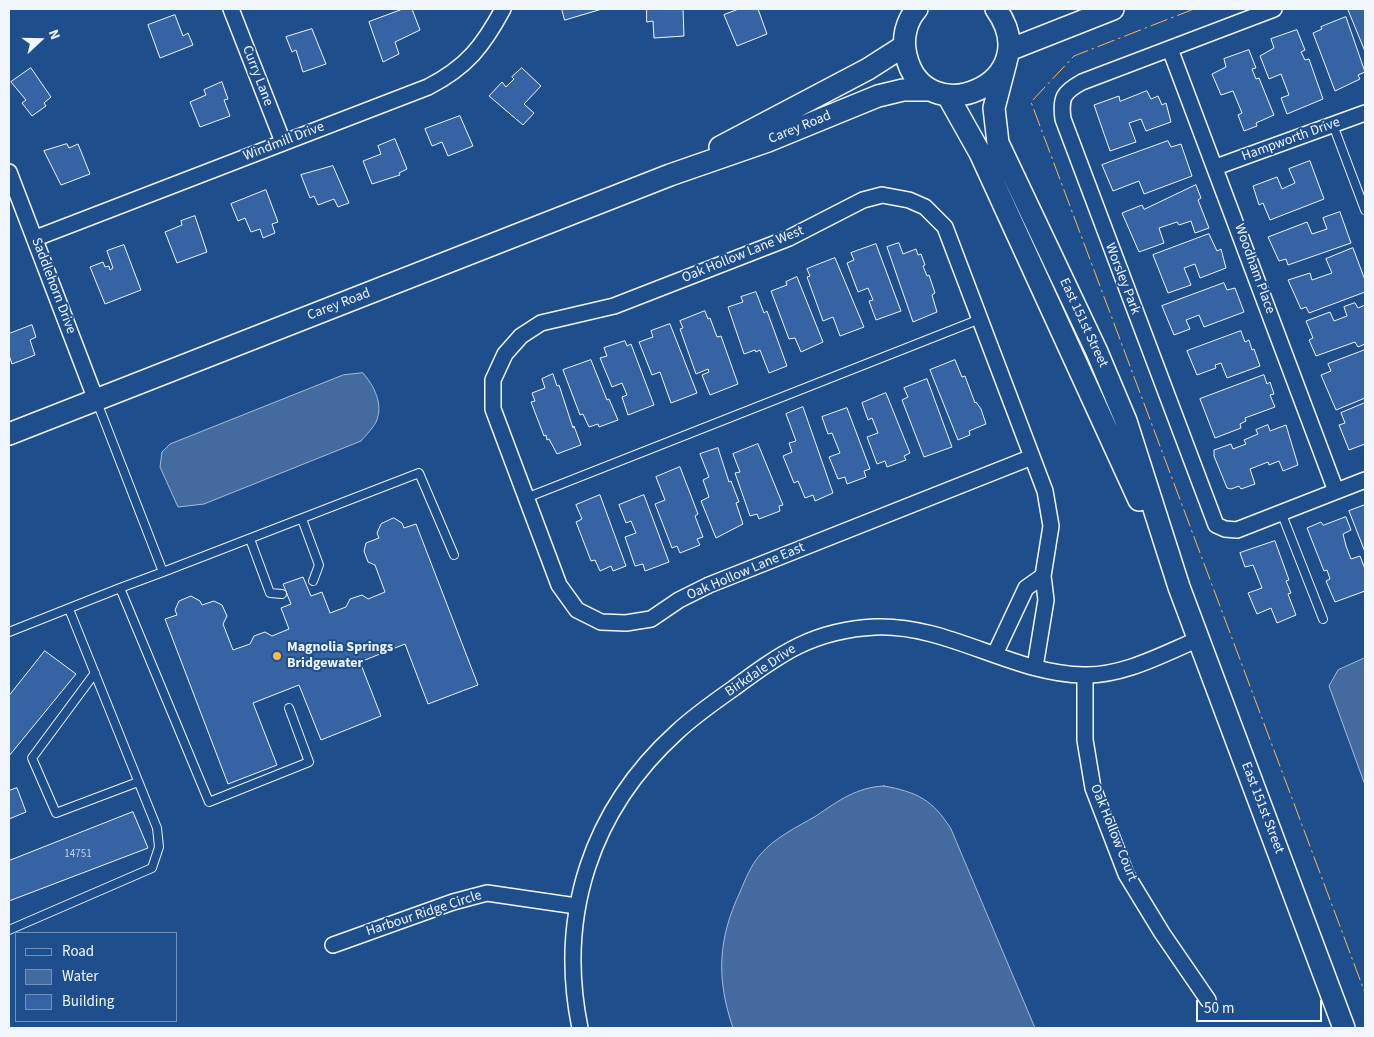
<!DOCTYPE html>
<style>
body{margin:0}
#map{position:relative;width:1374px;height:1037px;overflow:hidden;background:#1f4e8c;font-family:"Source Sans 3",sans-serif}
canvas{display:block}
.frame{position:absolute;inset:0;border:10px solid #f2f6ff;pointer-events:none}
.legend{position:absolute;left:15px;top:932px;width:162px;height:90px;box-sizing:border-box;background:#1f4e8c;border:1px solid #7391ba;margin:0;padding:6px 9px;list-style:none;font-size:15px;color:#f2f6ff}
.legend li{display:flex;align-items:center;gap:10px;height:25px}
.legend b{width:25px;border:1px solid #7391ba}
.north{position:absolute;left:15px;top:15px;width:50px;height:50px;-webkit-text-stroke:4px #1f4e8c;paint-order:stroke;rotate:69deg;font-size:14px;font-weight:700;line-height:20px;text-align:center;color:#f2f6ff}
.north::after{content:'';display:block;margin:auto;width:18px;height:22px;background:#f2f6ff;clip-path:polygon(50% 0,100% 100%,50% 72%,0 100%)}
.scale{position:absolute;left:1196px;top:1000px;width:126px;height:22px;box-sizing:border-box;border:2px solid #f2f6ff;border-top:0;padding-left:6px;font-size:15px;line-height:18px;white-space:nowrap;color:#f2f6ff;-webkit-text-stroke:4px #1f4e8c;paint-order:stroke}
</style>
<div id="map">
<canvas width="1374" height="1037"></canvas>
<div class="frame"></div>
<ul class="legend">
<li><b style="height:6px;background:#1f4e8c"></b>Road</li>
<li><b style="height:14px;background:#446ba0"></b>Water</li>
<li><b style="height:14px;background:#3563a3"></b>Building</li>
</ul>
<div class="north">N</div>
<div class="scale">50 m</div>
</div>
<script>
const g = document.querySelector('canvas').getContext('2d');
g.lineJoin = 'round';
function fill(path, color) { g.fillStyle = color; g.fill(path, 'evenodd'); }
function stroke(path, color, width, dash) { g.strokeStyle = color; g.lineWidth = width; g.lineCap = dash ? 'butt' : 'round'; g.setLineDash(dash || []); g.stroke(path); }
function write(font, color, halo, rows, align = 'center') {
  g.font = font + ' "Source Sans 3",sans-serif'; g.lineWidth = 4; g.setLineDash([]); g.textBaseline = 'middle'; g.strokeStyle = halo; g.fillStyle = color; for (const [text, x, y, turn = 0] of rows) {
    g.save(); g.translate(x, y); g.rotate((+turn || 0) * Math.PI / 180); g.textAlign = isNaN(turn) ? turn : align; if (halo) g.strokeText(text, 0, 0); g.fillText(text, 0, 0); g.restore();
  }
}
const water = new Path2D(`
 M363 373C374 386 384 404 376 422 373 428 366 435 361 441L204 504 178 507 160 467 162 452 170 444 343 375Z
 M1365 658V785L1329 686 1338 670Z
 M884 786C917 792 933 800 951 829L1035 1028H733C716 978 718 939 740 892 745 880 751 865 760 855 774 838 797 827 816 816 838 801 857 787 884 786Z`);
const building = new Path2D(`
 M403 9H412L420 30 395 42 399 54 383 62 369 22Z
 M562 9H602L565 20Z
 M647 9H683L684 36 654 38 653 21 647 22Z
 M739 9H758L767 34 737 46 724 15Z
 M1348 9H1365V51Z
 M175 15 183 36 188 33 193 45 160 58 148 25Z
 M1346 17 1365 72 1358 75 1360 79 1335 91 1313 33 1322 29 1321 27Z
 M312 29 326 64 303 72 296 50 292 52 286 37Z
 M1297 30 1305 50 1301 52 1305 60 1309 59 1323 99 1287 114 1281 98 1289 95 1281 74 1269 79 1260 56 1274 48 1271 39Z
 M1249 50 1256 68 1252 69 1256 79 1259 78 1274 115 1256 123 1257 126 1244 131 1238 115 1242 113 1233 91 1221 95 1212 74 1226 67 1224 59Z
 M31 68 51 97 44 103 46 106 32 116 22 103 26 100 11 82Z
 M522 68 541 86 524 104 534 113 523 125 489 96 502 82 506 87 514 79 512 77Z
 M222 82 228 99 224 100 230 116 200 127 190 102 206 95 204 90Z
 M1147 91 1151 99 1158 96 1162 105 1166 103 1171 122 1146 131 1141 119 1129 123 1136 142 1110 151 1094 105 1119 96 1120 101Z
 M460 116 473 146 448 156 442 142 432 146 425 129Z
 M395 139 407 169 399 173 400 175 372 184 363 161 381 154 378 146Z
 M1168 141 1171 147 1181 144 1192 176 1144 194 1139 181 1113 191 1102 165Z
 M67 144 69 148 78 144 90 174 61 185 44 151Z
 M1310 161 1324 199 1270 220 1263 203 1259 205 1253 186 1277 177 1282 189 1295 183 1289 169Z
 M333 166 349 203 338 207 334 199 318 205 314 196 310 198 301 175Z
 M1196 185 1201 198 1198 200 1209 228 1195 233 1191 221 1179 225 1177 222 1159 228 1164 243 1139 252 1122 213 1142 205 1144 209Z
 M266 190 278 222 272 224 275 233 263 238 260 229 251 232 245 218 238 221 231 204Z
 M1340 212 1351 243 1288 265 1286 259 1279 261 1268 237 1307 222 1312 234 1327 229 1323 218Z
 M195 216 207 252 177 263 165 232 182 225 181 221Z
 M1209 234 1217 251 1221 249 1226 268 1200 278 1195 264 1184 268 1191 285 1168 293 1153 255Z
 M899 243 903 254 916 249 918 255 921 254 925 265 923 266 927 276 929 275 935 293 932 295 937 312 913 322 887 247Z
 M876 244 901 311 876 320 869 301 873 300 868 288 858 292 847 263 854 260 851 253Z
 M124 245 141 290 105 304 90 267 103 262 105 267 109 266 110 270 113 268 107 251Z
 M1353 248 1365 280V292L1309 313 1306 307 1301 309 1288 280 1310 273 1312 280 1332 273 1326 259Z
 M835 258 864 327 840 336 833 317 823 321 807 277 810 276 807 269Z
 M797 277 823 342 801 352 795 338 789 339 771 291 787 285 786 282Z
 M1224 283 1227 290 1235 288 1244 312 1204 327 1199 315 1186 320 1190 329 1174 335 1162 306Z
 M756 292 764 313 767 311 787 366 769 373 760 350 756 352 755 350 744 354 728 307 743 302 741 297Z
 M1355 303 1358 308 1365 305V344L1358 347 1355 342 1316 356 1309 340 1313 338 1306 321 1330 312 1334 321 1347 316 1344 307Z
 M705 311 708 319 710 318 717 337 721 336 738 384 710 395 702 375 709 372 708 369 696 374 680 329 683 328 680 321Z
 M670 324 697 393 671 403 660 372 652 375 639 342 653 337 651 331Z
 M32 325 36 337 30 340 35 355 12 364 9 355V334Z
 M1241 331 1245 342 1249 340 1252 350 1254 349 1260 366 1227 378 1221 363 1215 365 1216 368 1197 375 1187 351Z
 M625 341 627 346 631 344 654 405 628 415 622 397 627 395 622 383 612 387 600 358 607 356 604 348Z
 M1365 350V398L1336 410 1321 375 1331 371 1328 364Z
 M591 360 607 400 609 399 618 420 599 427 598 424 589 427 583 414 580 415 563 370Z
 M955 360 962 377 965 376 975 403 976 402 981 409 986 424 969 431 970 435 958 440 930 370Z
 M553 374 557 386 559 385 573 428 574 426 581 445 557 454 549 439 547 440 546 435 544 436 531 402 535 401 532 393 545 388 542 379Z
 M1264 375 1267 384 1270 382 1274 394 1270 395 1275 407 1245 418 1246 421 1240 424 1241 428 1215 438 1200 399Z
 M927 379 952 447 924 457 902 400 908 397 904 388Z
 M886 393 910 453 904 456 906 460 887 467 885 461 877 464 867 437 878 433 872 418 868 420 862 403Z
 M1365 403V444L1349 450 1339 425 1345 423 1341 413Z
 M803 407 833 493 815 501 813 495 805 498 798 481 794 483 783 456 792 452 789 443 796 441 786 414Z
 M847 408 870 469 864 471 866 477 847 484 845 477 838 479 829 457 840 453 832 433 828 434 822 417Z
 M1268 425 1270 431 1286 425 1298 465 1283 471 1279 461 1269 465 1268 462 1250 469 1255 484 1241 489 1239 486 1231 489 1227 488 1214 456V450L1231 444 1233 449 1246 444 1244 440 1258 434 1256 430Z
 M758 444 783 505 779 506 780 511 759 519 757 514 750 516 735 473 740 472 733 454Z
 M718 448 729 482 731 481 739 502 736 503 743 524 716 538 701 501 709 497 703 480 709 477 700 454Z
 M680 467 698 514 695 516 703 537 697 539 700 545 680 553 677 546 672 548 655 504 665 500 656 477Z
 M600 495 626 566 613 571 611 566 600 571 595 560 591 561 576 522 582 519 576 505Z
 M644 495 669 562 645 571 643 564 635 566 625 537 636 533 631 521 626 523 619 505Z
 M1365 505V552L1349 511Z
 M1346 517 1351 530 1343 534 1346 546 1351 559 1360 556 1365 569V591L1335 602 1326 581 1330 579 1327 570 1324 571 1307 528 1321 522 1323 525Z
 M394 518 402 523 404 528 416 524 478 685 428 704 405 644 360 662 381 716 321 740 299 685 253 703 277 765 228 784 165 619 177 615 175 610 179 601 191 596 200 601 202 605 214 601 222 605 227 616 223 624 233 650 250 644 254 636 265 632 272 636 289 629 281 608 291 604 283 584 303 577 311 596 322 592 330 613 346 607 350 599 362 595 368 599 385 592 375 565 368 562 364 551 366 543 379 538 377 533 381 524Z
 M1275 541 1289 580 1286 581 1291 593 1288 594 1296 615 1277 623 1271 608 1257 614 1248 593 1262 588 1253 565 1245 567 1240 553Z
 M45 651 76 674 9 756V696Z
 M17 788 26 812 9 819V791Z
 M133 812 148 848 9 901V861Z`);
const lane = new Path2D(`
 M1333 125 1365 210
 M97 402 163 572 419 473 454 555
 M526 498 980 319
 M1281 512 1323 619
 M302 519 319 565 313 581
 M250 539 270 593 282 594
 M163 572 120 588 209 802 309 762 289 708
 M9 632 120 588
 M95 673 32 758 56 813 138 782
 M9 930 152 868 159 847 157 828 69 609`);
const street = new Path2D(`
 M231 9 283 142
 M1274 9 1082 82C1064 92 1060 97 1063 119L1216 525 1225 529 1237 530 1365 480
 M1170 49 1336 491
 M1216 167 1365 113
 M9 172 96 400
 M36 238 428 87C467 67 483 46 503 9
 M1032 457 709 585 679 600 651 619 626 623 601 622 577 610 559 585 493 409V380L505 354 521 336 541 323 614 306 789 238 863 200 882 195 909 200 925 207 945 227 1045 491 1051 526 1043 576
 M995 654 1026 588 1043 576 1046 600 1035 667
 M1085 675V740L1093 788 1126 874 1162 933 1208 1000
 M333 945 453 902 487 893 576 906
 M580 1028C557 915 591 810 677 732 694 716 714 702 734 688 781 653 814 630 875 627 948 624 1012 674 1084 675 1124 676 1163 654 1199 639`);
const secondary = new Path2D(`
 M917 9C906 21 902 39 906 55 924 135 1049 83 996 9
 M1009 50 1113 9
 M1006 62 994 108 998 143 1097 352 1126 421 1179 587 1344 1028
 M948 96 980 153 1139 500
 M720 147 868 69 904 46
 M9 434 670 175 768 141 878 96 903 90H931`);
const power = new Path2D(`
 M1194 9 1074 56 1031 102 1365 993`);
const markers = [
 [277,656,5,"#ffb74d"]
];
const numberNames = [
 ["14751",78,855]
];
const streetNames = [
 ["Curry Lane",257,76,69],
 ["Carey Road",800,128,-22],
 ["Hampworth Drive",1291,140,-20],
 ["Windmill Drive",284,142,-21],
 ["Oak Hollow Lane West",743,255,-22],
 ["Woodham Place",1254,269,70],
 ["Worsley Park",1122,279,69],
 ["Saddlehorn Drive",53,286,69],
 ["Carey Road",339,305,-21],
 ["East 151st Street",1083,323,65],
 ["Oak Hollow Lane East",746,572,-23],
 ["Birkdale Drive",761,671,-34],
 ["East 151st Street",1262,808,69],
 ["Oak Hollow Court",1113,833,68],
 ["Harbour Ridge Circle",424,914,-18]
];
const poiNames = [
 ["Magnolia Springs",287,648],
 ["Bridgewater",287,664]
];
fill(water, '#446ba0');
stroke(water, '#a8bbd7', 1);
fill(building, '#3563a3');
stroke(building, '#f2f6ff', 1);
stroke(lane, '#f2f6ff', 10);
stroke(street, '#f2f6ff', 18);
stroke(secondary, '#f2f6ff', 24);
stroke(lane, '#1f4e8c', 8);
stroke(street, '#1f4e8c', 15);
stroke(secondary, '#1f4e8c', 21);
stroke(power, '#ffb74d', 1, [18, 4, 2.5, 4]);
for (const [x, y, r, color] of markers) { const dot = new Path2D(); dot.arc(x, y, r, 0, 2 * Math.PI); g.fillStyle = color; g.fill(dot); stroke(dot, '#1f4e8c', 2); }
write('11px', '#c3d1e8', null, numberNames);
write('14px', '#f2f6ff', '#1f4e8c', streetNames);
write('bold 14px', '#f2f6ff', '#1f4e8c', poiNames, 'left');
</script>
